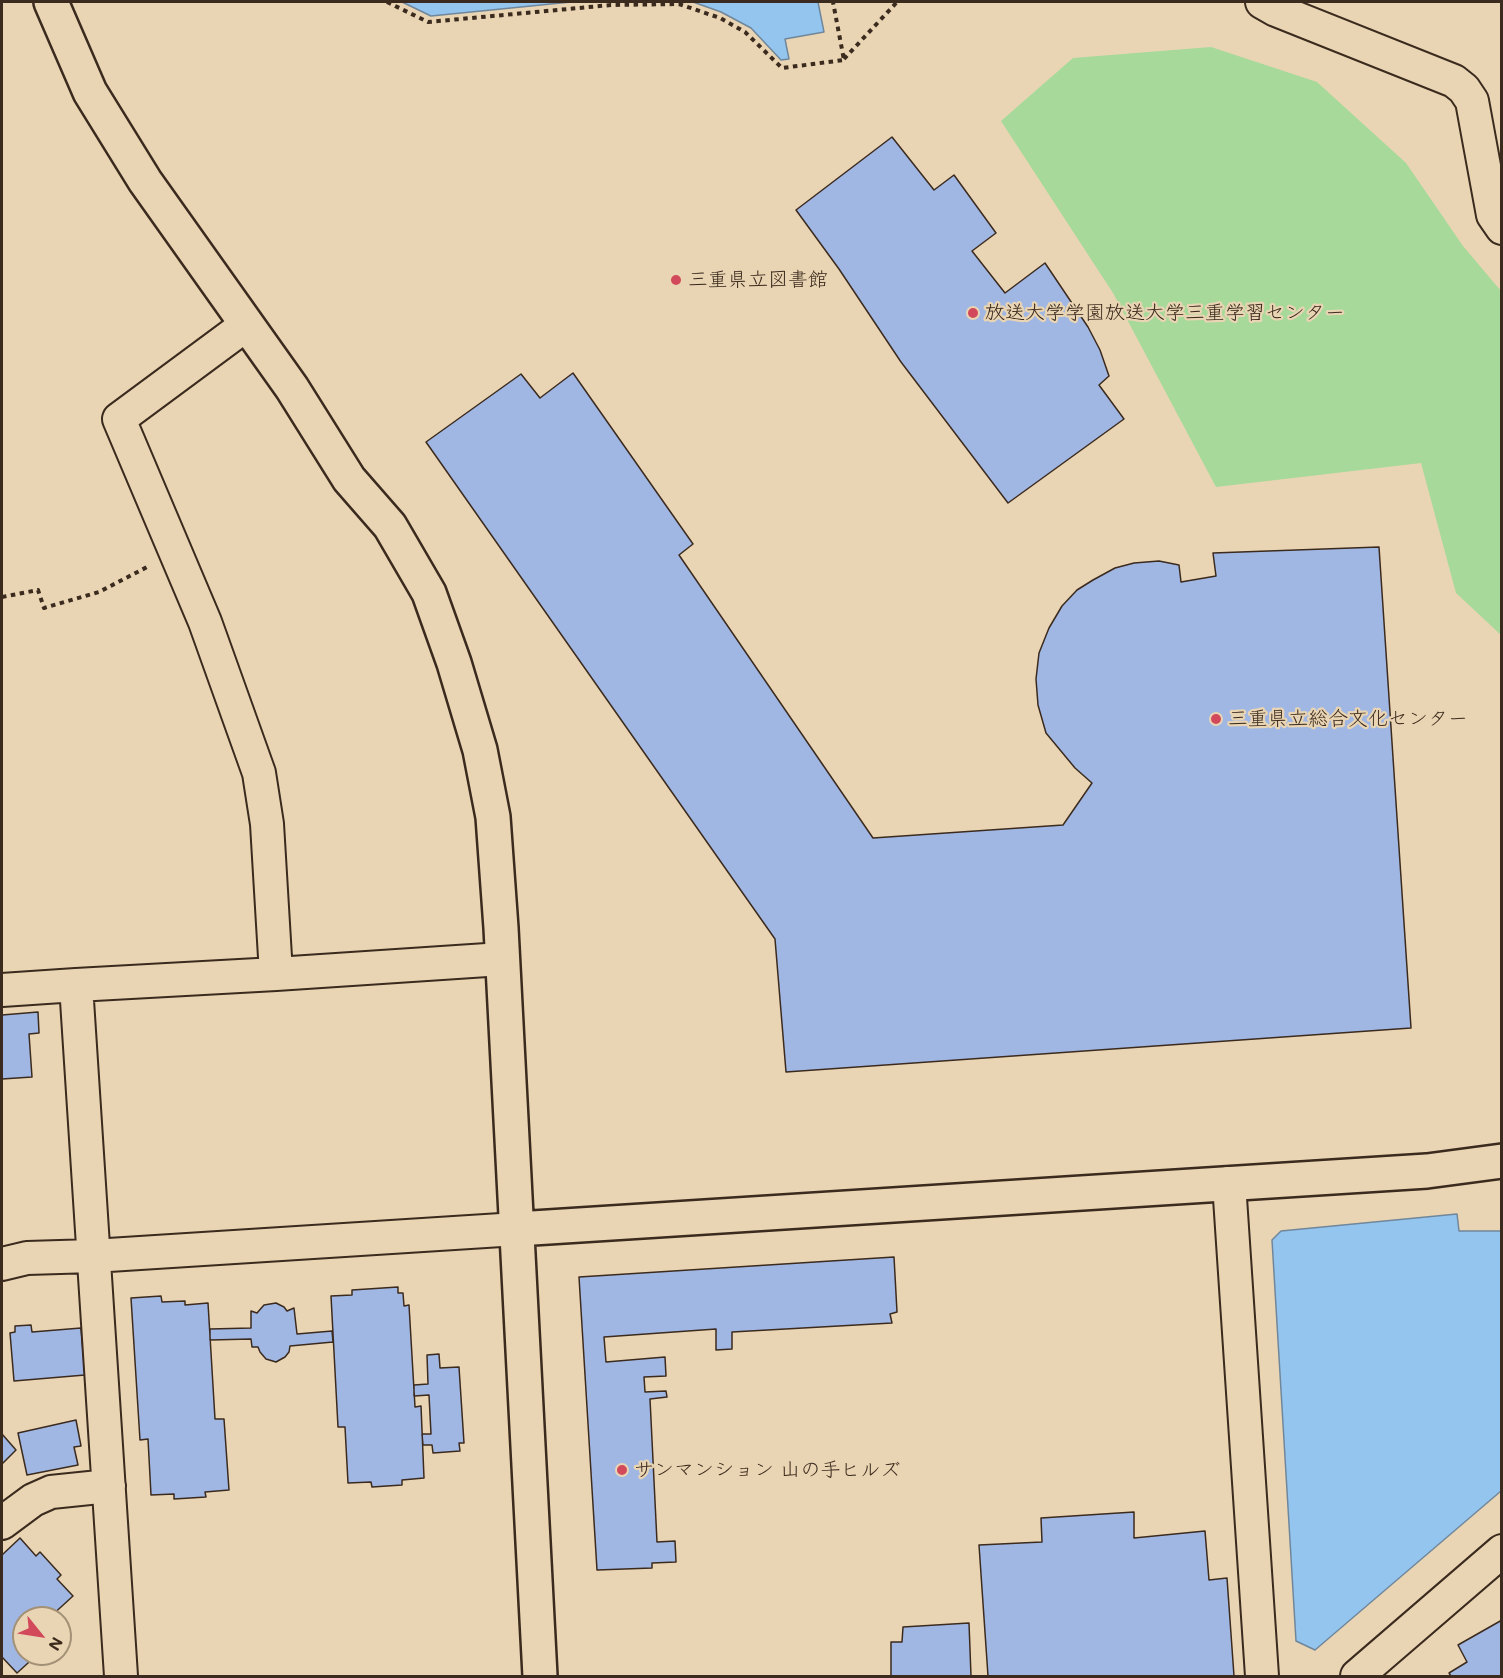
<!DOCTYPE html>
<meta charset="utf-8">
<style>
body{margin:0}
#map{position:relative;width:1503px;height:1678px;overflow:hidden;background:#e9d5b3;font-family:Mali,sans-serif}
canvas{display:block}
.frame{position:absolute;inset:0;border:3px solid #3b2a1e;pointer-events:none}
.north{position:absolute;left:12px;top:1606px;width:60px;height:60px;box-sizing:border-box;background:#e9d5b3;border:2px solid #a39177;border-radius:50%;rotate:120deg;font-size:16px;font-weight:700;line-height:24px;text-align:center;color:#3b2a1e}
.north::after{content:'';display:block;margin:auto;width:21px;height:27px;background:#d1495b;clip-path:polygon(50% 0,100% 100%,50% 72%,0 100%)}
</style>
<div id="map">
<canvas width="1503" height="1678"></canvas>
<div class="frame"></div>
<div class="north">N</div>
</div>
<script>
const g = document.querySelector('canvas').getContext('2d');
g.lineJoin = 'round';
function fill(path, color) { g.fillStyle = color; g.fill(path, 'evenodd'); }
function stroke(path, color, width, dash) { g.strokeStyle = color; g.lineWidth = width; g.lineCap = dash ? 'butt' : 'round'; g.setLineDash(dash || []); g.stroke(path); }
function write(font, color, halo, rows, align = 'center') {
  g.font = font + ' Mali,"Klee One",sans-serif'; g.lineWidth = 4.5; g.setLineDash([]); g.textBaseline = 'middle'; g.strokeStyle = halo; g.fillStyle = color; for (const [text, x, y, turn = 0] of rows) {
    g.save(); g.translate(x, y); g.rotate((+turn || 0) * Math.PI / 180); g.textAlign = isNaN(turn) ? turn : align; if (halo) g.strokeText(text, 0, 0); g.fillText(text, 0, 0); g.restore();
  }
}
const green = new Path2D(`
 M1211 47 1317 82 1406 163 1463 246 1501 291V635L1456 593 1421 463 1216 487 1113 293 1001 121 1073 58Z`);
const water = new Path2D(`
 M402 2H571L431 16Z
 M693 2H818L824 32 785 39 789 59 781 60 751 28 721 12Z
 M1457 1214 1459 1231H1501V1491L1315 1650 1296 1641 1272 1240 1281 1231Z`);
const building = new Path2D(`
 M892 137 934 190 954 175 996 233 972 251 1005 293 1045 263 1088 327 1100 350 1109 376 1099 385 1124 419 1008 503 901 362 839 269 796 210Z
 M573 373 693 544 679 555 873 838 1063 825 1092 783 1075 768 1046 733 1038 705 1036 679 1039 653 1049 628 1062 606 1077 590 1093 580 1115 568 1134 563 1159 561 1179 565 1181 582 1216 576 1213 553 1379 547 1411 1028 786 1072 775 939 426 442 521 374 540 398Z
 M38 1012 39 1033 29 1034 32 1077 2 1079V1015Z
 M894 1257 897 1312 890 1314 892 1323 732 1332V1349L716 1350V1329L604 1337 606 1362 665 1357 666 1376 644 1377 645 1392 666 1391 667 1397 650 1399 657 1542 675 1541 676 1562 652 1563V1568L597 1570 579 1277Z
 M398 1287V1293H403L404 1306 409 1305 415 1407 421 1406 424 1478 402 1480V1485L372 1487 371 1482 348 1483 345 1427H338L331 1296 352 1295V1290Z
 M161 1296 162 1302 185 1301V1305L208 1303 215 1419H224L229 1490 205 1492 206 1497 174 1499V1494L151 1495 148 1439 140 1440 131 1298Z
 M276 1303 284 1307 287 1311 294 1308 297 1334 332 1331 333 1342 290 1346 289 1352 285 1357 276 1362 266 1359 260 1352 258 1347H252L251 1339 210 1340V1329L251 1328V1311L257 1313 264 1305Z
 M31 1325 32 1332 81 1328 85 1375 14 1381 10 1333 15 1332V1326Z
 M439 1354 440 1368 459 1367 464 1443H459L460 1451 433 1453 432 1445H423L422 1434H431L429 1395 414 1396V1385L428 1384 427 1355Z
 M76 1420 81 1446 74 1447 78 1465 27 1475 18 1433Z
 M2 1434 16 1450 2 1464Z
 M1134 1512V1538L1205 1531 1209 1580 1227 1578 1234 1676H988L979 1545 1042 1542 1041 1518Z
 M20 1538 36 1556 40 1552 61 1575 57 1579 73 1596 49 1618H24V1654H38L17 1673 2 1657V1555Z
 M1502 1620V1676H1451L1449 1673 1467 1662 1458 1645Z
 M969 1623 971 1676H891V1642H902L903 1627Z`);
const path = new Path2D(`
 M387 2 428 22 611 5 679 4 720 18 745 32 782 68 844 60 833 2
 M844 59 897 2
 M2 597 38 590 44 608 99 592 149 566`);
const minor = new Path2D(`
 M1262 2 1276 10 1454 81 1464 89 1472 101 1493 215 1502 228
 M246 325 119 419 205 622 259 773 267 824 276 974
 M2 990 76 985
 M1229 1183 1262 1676
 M2 1264 27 1258 93 1256 517 1229
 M2 1523 33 1500 51 1492 109 1486
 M121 1676 76 985 276 974 502 959
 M1357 1676 1502 1551`);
const tertiary = new Path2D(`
 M51 2 90 92 145 181 292 388 349 479 390 526 429 593 454 663 480 750 493 817 501 928 540 1676
 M517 1229 1427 1171 1502 1161`);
const markers = [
 [676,280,6,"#d1495b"],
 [973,313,6,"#d1495b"],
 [1216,719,6,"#d1495b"],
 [622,1470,6,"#d1495b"]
];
const poiNames = [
 ["三重県立図書館",688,280],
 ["放送大学学園放送大学三重学習センター",985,313],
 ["三重県立総合文化センター",1228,719],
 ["サンマンション 山の手ヒルズ",634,1470]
];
fill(green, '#a6d99a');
fill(water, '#93c5ef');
stroke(water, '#70879b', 1.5);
fill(building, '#a0b7e4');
stroke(building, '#3b2a1e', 1.5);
stroke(minor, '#3b2a1e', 36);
stroke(tertiary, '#3b2a1e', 38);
stroke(path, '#3b2a1e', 4, [4.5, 4.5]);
stroke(minor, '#e9d5b3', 32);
stroke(tertiary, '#e9d5b3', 33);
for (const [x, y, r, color] of markers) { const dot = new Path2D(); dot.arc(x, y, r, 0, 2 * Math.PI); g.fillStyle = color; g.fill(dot); stroke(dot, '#e9d5b3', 2); }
write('20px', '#3b2a1e', '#e9d5b3', poiNames, 'left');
</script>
